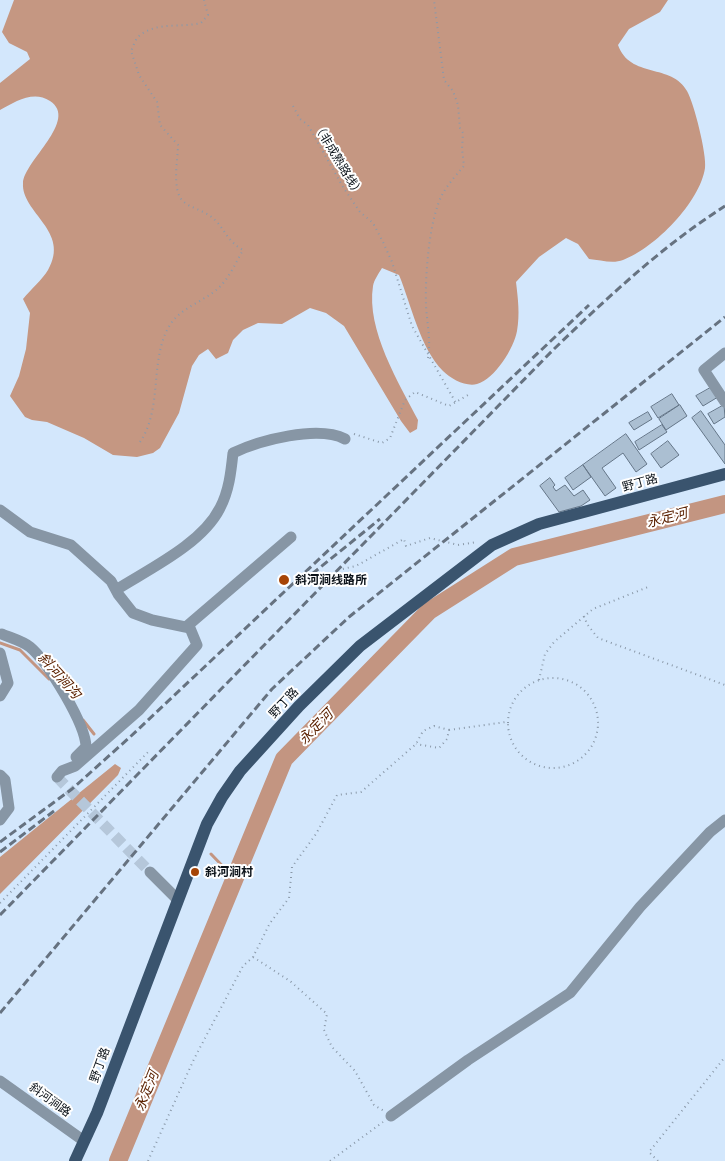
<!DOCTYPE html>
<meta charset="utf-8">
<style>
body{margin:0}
canvas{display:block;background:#d3e7fc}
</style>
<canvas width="725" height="1161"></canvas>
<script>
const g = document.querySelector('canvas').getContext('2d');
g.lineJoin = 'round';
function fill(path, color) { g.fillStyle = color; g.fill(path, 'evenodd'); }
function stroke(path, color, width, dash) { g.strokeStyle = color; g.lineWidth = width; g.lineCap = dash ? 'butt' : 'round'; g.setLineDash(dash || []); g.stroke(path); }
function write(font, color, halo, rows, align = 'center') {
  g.font = font + ' Inter,"Noto Sans SC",sans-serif'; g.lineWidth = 4; g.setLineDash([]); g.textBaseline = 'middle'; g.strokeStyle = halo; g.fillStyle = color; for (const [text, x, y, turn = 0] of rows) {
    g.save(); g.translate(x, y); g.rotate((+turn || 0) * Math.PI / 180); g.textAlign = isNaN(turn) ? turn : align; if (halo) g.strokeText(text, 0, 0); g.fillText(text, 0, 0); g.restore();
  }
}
const forest = new Path2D(`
 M14 0H668L660 12 629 29 618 45C630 79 672 63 687 91 694 103 707 155 705 168 700 202 655 248 623 260 613 264 600 260 589 259L578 244 566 238 539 257 516 282C518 299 520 314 517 331 514 348 495 379 477 384 466 387 451 379 443 371 420 348 411 304 399 275L382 268C379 273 374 280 373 286 366 330 399 383 418 420L417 429 410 433 401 421 344 326 326 313 310 308 282 324 258 323 243 330 233 340 228 353 216 359 208 349 199 355 192 366 179 413 160 448 153 453 137 457 113 455 84 438 47 422 32 420 25 417 10 396 19 376 26 349 30 313 23 299C31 289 42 280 48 270 71 231 21 213 23 183 24 161 79 120 50 101 33 90 15 102 0 110V83L30 59 27 52 9 43 2 32Z
 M115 764 121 768 118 775 0 894V857Z`);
const stream = new Path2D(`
 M0 643 20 650 49 679
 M83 720 94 734
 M211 854 235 879`);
const river = new Path2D(`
 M118 1161 284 759 429 611 514 557 725 504`);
const building = new Path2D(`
 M712 387 718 397 703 406 696 396Z
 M672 394 679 405 658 418 651 407Z
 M680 405 687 416 666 430 659 419Z
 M724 405 725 417 714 424 708 414Z
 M701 411 725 445V464L692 418Z
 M648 412 652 419 634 430 629 423Z
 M662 425 667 432 639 450 635 442Z
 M626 434 647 464 636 472 623 453 602 468 616 488 605 496 583 465Z
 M668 441 679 455 661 468 651 454Z
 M583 465 591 477 573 490 565 478Z
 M550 478 555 485 553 487 556 491 565 485 574 496 583 490 590 500 581 506 559 512 540 486Z`);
const minorTunnel = new Path2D(`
 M57 777 150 872`);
const path = new Path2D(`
 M293 106 300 119 308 125 343 187 360 212 373 223 383 242 392 262 412 326 456 403
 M428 358C431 340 427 324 426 305 425 276 429 218 443 193 449 183 457 174 464 166L462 149 463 133 460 128 458 105 453 91 444 80 434 0
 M354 434 382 443 390 438 405 400 415 392 449 406 468 395
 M140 442C164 407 148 355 172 322 184 307 201 302 215 291 228 281 235 264 243 250 230 243 226 233 217 222 206 210 194 210 184 202 171 192 178 159 178 145L160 125 157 102 139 75 131 51C133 47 135 40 138 37 155 21 182 28 201 23L208 15 204 0
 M338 570 356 566 404 539 406 546 430 538 458 545 477 542
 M584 616 587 624 598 638 725 685
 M508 723a45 45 0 1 1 90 0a45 45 0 1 1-90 0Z
 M539 680 545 654 554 642 593 609 648 587
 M449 730 506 722
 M0 903 150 750
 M253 957 290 981 327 1014 324 1030 332 1047 355 1071 374 1105 384 1111
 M148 1161 194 1059 243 966 253 957 270 923 289 898 292 867 316 834 337 795 361 792 416 744 423 731 434 726 449 730 447 739 439 748 416 744
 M330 1161 383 1122
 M658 1161 649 1152 725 1057`);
const minor = new Path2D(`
 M725 353 704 370 725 402
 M0 510 30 532 71 545 111 581 118 594 133 613 152 620 190 628 197 645 139 710 75 766 62 771 57 777
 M116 590C149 569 202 544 220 508 229 491 231 472 233 453 260 440 318 425 345 439
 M186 627 291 537
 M2 634C11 638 23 641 30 647 48 662 86 725 86 747L76 757
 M0 653 8 683 0 696
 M0 775 5 780 9 808 0 820
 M150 872 177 899
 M0 1081 84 1141
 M391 1116 468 1060 570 993 640 907 710 832 725 820`);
const major = new Path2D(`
 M75 1161 97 1113 207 824 222 797 240 771 299 706 360 646 492 545 539 524 725 474`);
const rail = new Path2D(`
 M312 574 380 519
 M0 842 72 789 130 737 589 305
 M0 852 54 811
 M0 915 553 350C607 298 661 247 725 206
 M0 1013 272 689 349 617 725 317`);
const markers = [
 [284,580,6,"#a64406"],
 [195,872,5,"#a64406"]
];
const streetNames = [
 ["（非成熟路线）",338,160,59],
 ["野丁路",640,483,-15],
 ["野丁路",284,703,-47],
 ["野丁路",100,1065,-70],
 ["斜河涧路",50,1100,36]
];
const poiNames = [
 ["斜河涧线路所",295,580],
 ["斜河涧村",205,872]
];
const waterNames = [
 ["永定河",667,518,-14],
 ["斜河涧沟",59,676,48],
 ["永定河",316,727,-46],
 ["永定河",147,1091,-68]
];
fill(forest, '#c59782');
stroke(stream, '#c39581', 3);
stroke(river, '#c39581', 18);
fill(building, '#abbfd2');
stroke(building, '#657688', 1);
stroke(minorTunnel, '#b5c7da', 11, [11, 5.5]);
stroke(path, '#8a99a9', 2, [1, 4]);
stroke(minor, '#8796a5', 11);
stroke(major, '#3a546e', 12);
stroke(rail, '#667280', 3, [8, 4]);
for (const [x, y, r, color] of markers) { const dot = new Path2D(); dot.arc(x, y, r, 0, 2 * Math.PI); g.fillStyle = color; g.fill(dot); stroke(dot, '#fff', 2); }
write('12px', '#0b1219', '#fff', streetNames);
write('bold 12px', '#0b1219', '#fff', poiNames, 'left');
write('italic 14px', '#5c2303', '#fff', waterNames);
</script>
